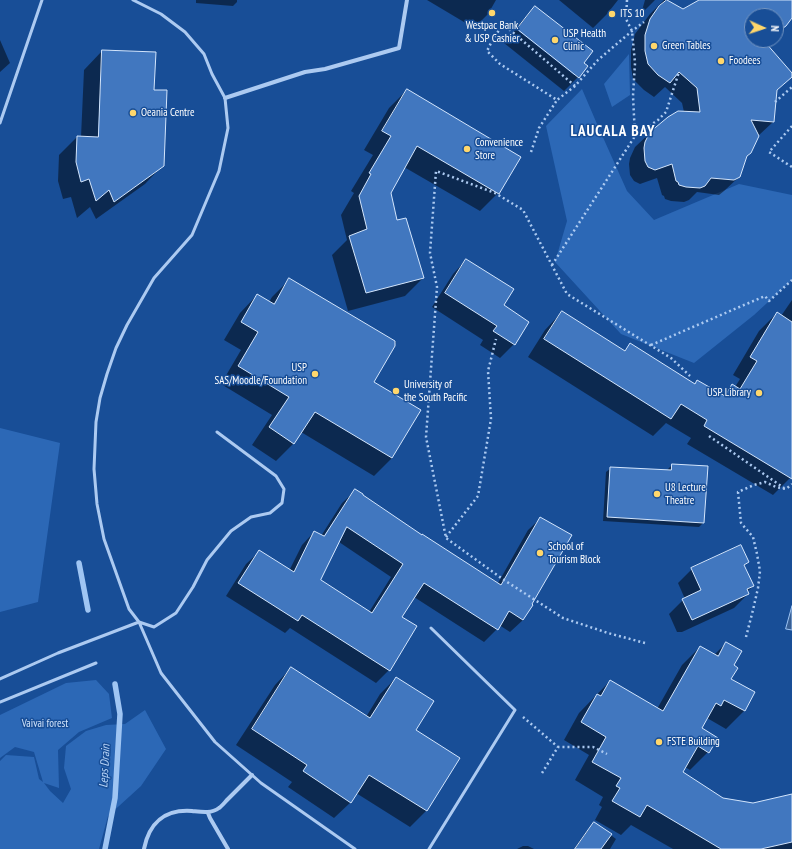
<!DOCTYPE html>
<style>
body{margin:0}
#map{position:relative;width:792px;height:849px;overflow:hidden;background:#184e97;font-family:"PT Sans Narrow",sans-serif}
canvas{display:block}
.north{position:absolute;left:744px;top:8px;width:40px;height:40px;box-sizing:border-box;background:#184e97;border:1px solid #7495c1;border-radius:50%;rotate:93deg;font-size:11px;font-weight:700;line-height:16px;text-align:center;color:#fff}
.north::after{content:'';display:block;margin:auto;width:14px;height:18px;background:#ffd76c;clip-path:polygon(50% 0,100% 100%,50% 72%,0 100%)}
</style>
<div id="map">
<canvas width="792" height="849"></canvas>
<div class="north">N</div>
</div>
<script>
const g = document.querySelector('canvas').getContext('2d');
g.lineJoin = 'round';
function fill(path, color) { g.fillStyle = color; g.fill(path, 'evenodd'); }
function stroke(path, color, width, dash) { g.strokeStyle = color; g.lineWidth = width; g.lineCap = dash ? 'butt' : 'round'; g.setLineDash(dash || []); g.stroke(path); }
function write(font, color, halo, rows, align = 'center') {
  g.font = font + ' "PT Sans Narrow",sans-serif'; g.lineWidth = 3; g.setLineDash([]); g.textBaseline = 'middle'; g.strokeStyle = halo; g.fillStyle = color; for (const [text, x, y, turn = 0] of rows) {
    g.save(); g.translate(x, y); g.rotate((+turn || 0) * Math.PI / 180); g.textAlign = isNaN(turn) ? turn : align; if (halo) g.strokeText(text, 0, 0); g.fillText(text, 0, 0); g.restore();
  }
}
const green = new Path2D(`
 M629 54 630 95 612 107 604 84Z
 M582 89 597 124 627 191 654 220 739 184 792 195V280L754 315 694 363 621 334 555 262 567 221 546 126Z
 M0 428 60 443 38 602 0 612Z
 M96 680 109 694 112 718 79 732 58 750 59 788 44 783 50 791 63 803 71 789 64 768 66 746 86 731 106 725 125 724 145 710 166 749 141 786 108 816 99 849H0V761L6 755 34 757 39 779 43 782 34 752 15 747 0 758V715L66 683Z`);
const water = new Path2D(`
 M792 606V630L786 629Z`);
const shadow = new Path2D(`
 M196 0H237V2L233 6 196 3Z
 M427 0H496L488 14 474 28Z
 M559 0H618L607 14 593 28Z
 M645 0H655L641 14Z
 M664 0H666L683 11 701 0H792V16L785 26 776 35V16H752V40H771L766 44 792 75 775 92 773 122 758 136 745 156 739 177 724 191 719 195 697 192 689 200 684 202 671 201 665 199 664 196 662 195 657 178 640 184 634 181 630 175 629 164 630 158 635 147 651 132 684 112 682 103 665 87 654 97 644 90 633 79 631 67V50L635 34 650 14Z
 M535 7 582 63 578 77 564 91 504 43 516 29 574 75V72L517 27 522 21Z
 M0 40 10 63 0 72Z
 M102 51 153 91 163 165 145 184 96 219 90 207 77 218 71 197 63 199 58 181 59 155 77 137H81L84 70Z
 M407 90 498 193 480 211 404 167 390 193 396 221 423 278 405 296 348 311 332 255 347 240 341 215 354 193 351 191 373 155 364 150 389 108Z
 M466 260 502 305 514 344 500 358 480 345 483 340 432 307 453 274Z
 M290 279 396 342 373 382 420 411 392 458 374 476 301 432 293 444 276 461 252 445 272 415 221 384 241 350 224 340 240 313 257 295 269 302 272 297Z
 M792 300V475L790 478 773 495 687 444 691 438 666 423 653 436 528 357 545 330 562 312 624 351 630 345 694 385 698 381 722 395 732 385 735 387 740 379 733 375 759 331 777 313 781 316Z
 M672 465 707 467 703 523 699 527 603 521 606 472 611 468 667 471 668 469Z
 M355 491 422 536 498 583 528 530 541 518 523 620 510 632 499 625 497 629 484 642 414 597 401 617 389 670 376 683 290 628 285 633 226 596 246 564 259 552 289 571 302 545 314 532 321 536 342 503ZM339 542 391 577 369 612 320 581Z
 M748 562 744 566 753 586 747 592 748 594 734 608 682 632H677L669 614 683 600 685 599 678 583 692 569Z
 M726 643 732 665 730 679 754 692 744 711 726 729 707 718 700 729 708 752 690 770 685 767 682 773 723 799 753 804 792 795V849H673L631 825 621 835 595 820 602 807 599 805 603 797 575 780 589 755 564 740 579 713 610 681 657 709 682 665 700 647 714 655Z
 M291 668 366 717 380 694 396 678 414 730 459 758 426 811 410 827 356 793 351 802 334 818 288 787 292 782 236 745 275 685Z
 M595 823 616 839 610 849H574L586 832Z
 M523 846H528L534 849H517Z`);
const stream = new Path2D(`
 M79 563 88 610
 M105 849 115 798 120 714 115 684`);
const building = new Path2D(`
 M667 0 683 9 699 0H792V18L786 26 776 33V16H752V40H768L765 42 792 73V77L777 90 774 122 751 120 759 136 751 153 747 156 740 177 734 180 711 178 705 186 700 188 686 187 679 185 678 182 676 181 672 164 655 170 648 167 645 161 644 148 645 142 650 132 668 117 678 111 700 112 697 88 679 72 670 83 658 75 648 64 645 51V35L650 19 659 6Z
 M535 6 593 51 584 63 588 66 579 78 517 29Z
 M102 50 156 52 154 90H167L164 166 114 202 109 190 96 201 89 179 81 182 76 162 77 136 98 137Z
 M407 89 521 157 499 194 417 146 391 193 397 220 406 218 424 278 366 293 349 236 367 229 359 196 371 174 369 173 391 136 382 131Z
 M466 259 514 289 504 305 529 322 515 345 493 331 497 326 445 293Z
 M289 278 395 341V346L374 382 421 410 392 458 315 412 294 444 269 427 289 397 238 366 258 332 241 322 257 294 274 304Z
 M562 311 625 351 630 343 695 384 697 380 725 396 732 384 740 389 757 361 750 357 777 312 792 322V479L704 426 707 420 681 404 671 419 544 339Z
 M672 464 708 466 704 523 607 517 610 467 671 470Z
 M355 489 363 494V495L422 535V534L501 585 540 517 572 535 532 604 533 605 523 620 509 611 498 630 424 583 402 617 417 626 390 671 302 615 298 621 238 583 259 550 294 572 314 531 324 536ZM347 527 403 564 372 613 321 580Z
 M741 545 749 562 744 565 754 586 747 589 749 594 692 620 682 599 701 590 691 568Z
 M726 642 742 651 734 665 738 668 731 679 755 692 745 711 724 700 721 706 716 703 702 728 718 738 709 753 698 746 683 772 723 798 753 803 792 794V842L761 849H721L647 805 640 817 612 801 620 788 616 786 621 778 592 762 606 737 581 722 597 694 601 696 610 680 663 711 700 646 718 656Z
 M291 667 370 718 396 677 434 701 416 730 460 758 427 811 369 775 351 803 303 771 307 765 252 729Z
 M594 822 612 834 601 849H575Z`);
const path = new Path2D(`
 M627 0 626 19 632 31 635 63 633 96 635 136 658 120 666 112 679 72
 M575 86 509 29 501 27 492 41 487 51 500 64 557 100 575 86 598 60 632 31 644 22
 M775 102 792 87
 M792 126 769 152 792 167
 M531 152 539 128 557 100
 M552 265 635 136
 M651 345 765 296 769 301 792 280
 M709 436 784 488
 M446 537 478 496 491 419 488 371 496 339
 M746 637 753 610 758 588 760 571 757 554 753 537 741 523 738 492 754 485 765 482 776 487 786 489 792 484
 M645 643 608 633 563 618 504 580 446 538 426 437 437 287 430 253 436 171 495 193 523 210 567 294 671 358 690 376
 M523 717 558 747
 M542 773 558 747H593L607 754`);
const service = new Path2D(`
 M133 0 161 14 185 32 204 54 212 74 225 98 228 128 219 171 192 235 154 278 127 325 116 348 107 374 100 398 96 422 94 469 97 504 104 539 129 609 139 622 161 673 215 742 261 783 355 849
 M0 123 42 0
 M0 679 58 653 139 622 154 627 176 613 193 587 207 560 231 531 251 517 270 513 282 503 284 489 276 476 217 432
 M0 702 96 663
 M429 849 515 710 431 628`);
const minor = new Path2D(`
 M225 98 305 72 325 69 399 48 407 0
 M208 813 210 818 228 849
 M144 849C149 823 165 809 192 811 201 812 211 814 219 808 222 806 225 802 228 799 236 791 244 783 252 775`);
const markers = [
 [492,13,4,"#ffd76c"],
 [612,14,4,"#ffd76c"],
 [555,40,4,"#ffd76c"],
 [654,46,4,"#ffd76c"],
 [721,61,4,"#ffd76c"],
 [133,113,4,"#ffd76c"],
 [467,149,4,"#ffd76c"],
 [315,374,4,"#ffd76c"],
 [396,391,4,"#ffd76c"],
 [759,393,4,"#ffd76c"],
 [657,494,4,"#ffd76c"],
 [540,553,4,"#ffd76c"],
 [659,742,4,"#ffd76c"]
];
const poiNames = [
 ["ITS 10",620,14],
 ["Westpac Bank",492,26,"center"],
 ["& USP Cashier",492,39,"center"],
 ["USP Health",563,34],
 ["Clinic",563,47],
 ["Green Tables",662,46],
 ["Foodees",729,61],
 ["Oeania Centre",141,113],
 ["Convenience",475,143],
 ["Store",475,156],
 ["USP",307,368,"right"],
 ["SAS/Moodle/Foundation",307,381,"right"],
 ["University of",404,385],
 ["the South Pacific",404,398],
 ["USP Library",751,393,"right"],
 ["U8 Lecture",665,488],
 ["Theatre",665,501],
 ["School of",548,547],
 ["Tourism Block",548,560],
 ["FSTE Building",667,742]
];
const parkNames = [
 ["Vaivai forest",45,724]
];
const waterNames = [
 ["Leps Drain",105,766,-87]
];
const districtNames = [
 ["LAUCALA BAY",613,132]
];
fill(green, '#2c68b6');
fill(water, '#385f94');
stroke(water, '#9fc5f3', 1);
fill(shadow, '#0007');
stroke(stream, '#9fc5f3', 5.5);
fill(building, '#4177bf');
stroke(building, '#d3e5fc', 1);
stroke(path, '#accaf1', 2.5, [2, 3]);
stroke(service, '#accaf1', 3);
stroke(minor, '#accaf1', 4);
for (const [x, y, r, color] of markers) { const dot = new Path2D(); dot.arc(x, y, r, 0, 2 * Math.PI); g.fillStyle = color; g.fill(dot); stroke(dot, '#184e97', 1.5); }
write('11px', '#fff', '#184e97', poiNames, 'left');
write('11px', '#d3e5fc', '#184e97', parkNames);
write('italic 12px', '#b8d4f7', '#184e97', waterNames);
g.letterSpacing = '1px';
write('bold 15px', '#fff', '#184e97', districtNames);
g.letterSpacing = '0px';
</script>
